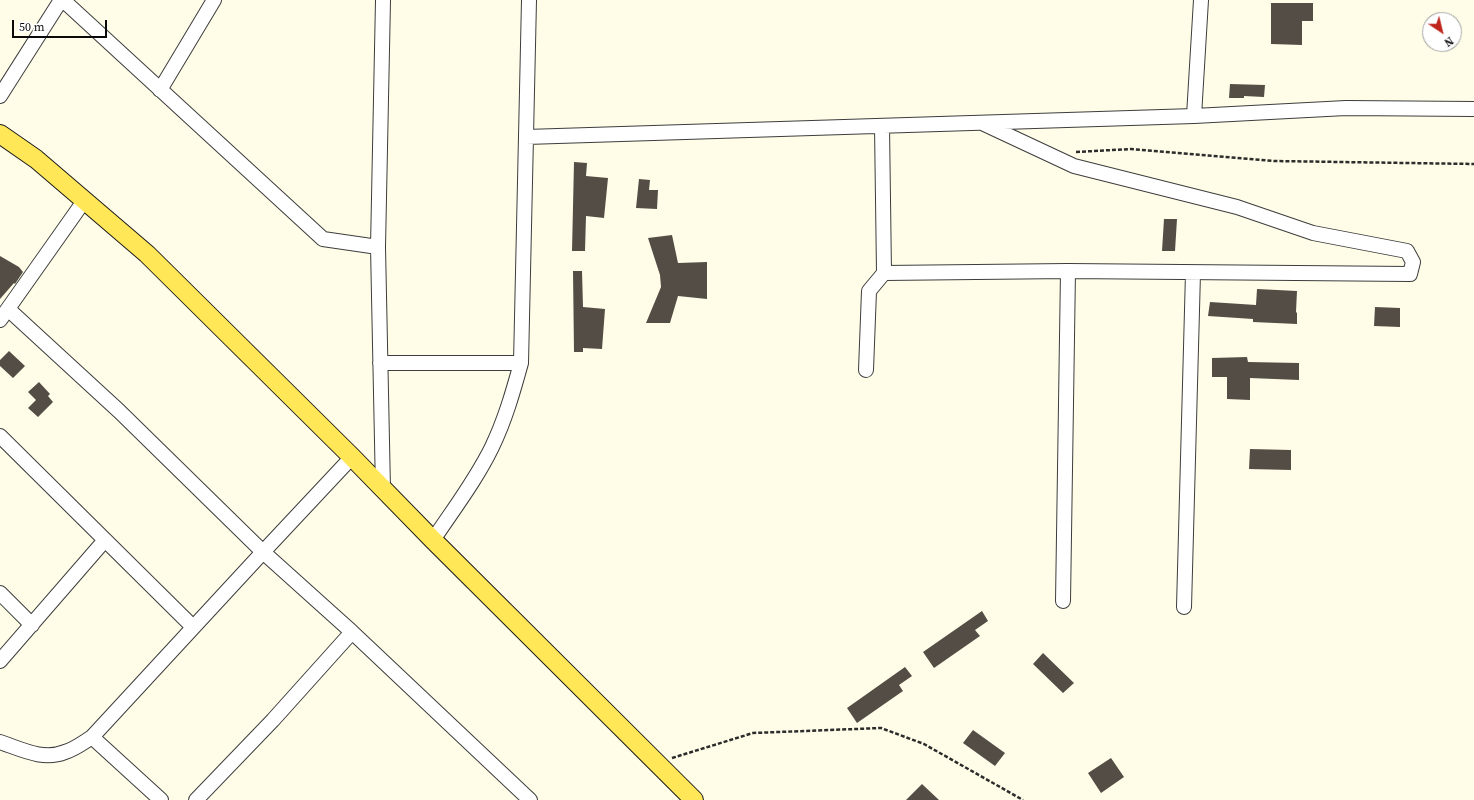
<!DOCTYPE html>
<style>
body{margin:0}
#map{position:relative;width:1474px;height:800px;overflow:hidden;background:#fffde7;font-family:"Source Serif 4",serif}
canvas{display:block}
.north{position:absolute;left:1422px;top:12px;width:40px;height:40px;box-sizing:border-box;background:#fff;border:1px solid #9d9d9d;border-radius:50%;rotate:145deg;font-size:11px;font-weight:700;line-height:16px;text-align:center;color:#0a0a0a}
.north::after{content:'';display:block;margin:auto;width:14px;height:18px;background:#c0251c;clip-path:polygon(50% 0,100% 100%,50% 72%,0 100%)}
.scale{position:absolute;left:12px;top:20px;width:95px;height:18px;box-sizing:border-box;border:2px solid #0a0a0a;border-top:0;padding-left:5px;font-size:12px;line-height:14px;white-space:nowrap;color:#0a0a0a;-webkit-text-stroke:3px #fff;paint-order:stroke}
</style>
<div id="map">
<canvas width="1474" height="800"></canvas>
<div class="north">N</div>
<div class="scale">50 m</div>
</div>
<script>
const g = document.querySelector('canvas').getContext('2d');
g.lineJoin = 'round';
function fill(path, color) { g.fillStyle = color; g.fill(path, 'evenodd'); }
function stroke(path, color, width, dash) { g.strokeStyle = color; g.lineWidth = width; g.lineCap = dash ? 'butt' : 'round'; g.setLineDash(dash || []); g.stroke(path); }
const building = new Path2D(`
 M1271 3H1313V21H1302V45L1271 44Z
 M1230 84 1265 85 1264 97 1244 96V98H1229Z
 M574 162 587 163 586 176 608 178 604 218 586 216 585 251H572Z
 M639 179 650 180 649 190H658L657 209 636 208Z
 M1164 219H1177L1175 251H1162Z
 M672 235 678 263 707 262V299L678 296 670 323H646L661 287 660 275 648 238Z
 M0 256 19 267 23 272 15 284 14 283 0 299Z
 M573 271H582L583 307 605 309 602 349 583 348V352H574Z
 M1257 289 1297 291 1296 312 1297 313V324L1253 322V319L1208 316 1210 302 1256 305Z
 M1375 307 1400 308V327L1374 326Z
 M9 351 25 366 13 378 0 366V360Z
 M1247 357 1248 362 1299 363V380L1250 378V400L1227 399V377H1212V358Z
 M39 382 50 394 48 396 53 402 38 417 28 408 36 400 28 392Z
 M1250 449 1291 450V470L1249 469Z
 M982 611 988 621 975 630 980 636 934 668 923 652Z
 M1043 653 1074 683 1063 693 1033 664Z
 M905 667 912 676 899 685 903 691 857 723 847 708Z
 M973 730 1005 753 995 766 963 743Z
 M1111 758 1124 777 1101 793 1088 773Z
 M922 784 939 800H906Z`);
const path = new Path2D(`
 M1076 152 1131 149 1274 161 1474 164
 M672 758 753 733 881 728 924 744 1023 800`);
const minor = new Path2D(`
 M63 0 323 239 378 247
 M383 0 378 247 383 490
 M160 90 214 0
 M0 96 61 0
 M1194 116 1201 0
 M526 137 1194 116 1346 108 1474 109
 M884 273 1068 271 1410 274 1413 262 1407 251 1313 233 1237 207 1074 166 982 123
 M8 309 119 411 263 552 352 632 530 800
 M0 320 84 201
 M380 363H521
 M866 370 869 291 884 273 882 126
 M0 436 193 627
 M433 540C453 510 476 480 492 447 505 420 513 392 521 363L529 0
 M0 593 32 625
 M1063 601 1068 271
 M1184 607 1193 273
 M0 661 105 540
 M92 737 161 800
 M0 742C21 749 43 761 65 752 75 749 84 742 92 737L263 552 352 457
 M196 800 273 720 352 632`);
const major = new Path2D(`
 M0 134 36 159 147 254 352 457 433 540 694 800`);
fill(building, '#534d46');
stroke(minor, '#3d3d3d', 16);
stroke(major, '#1b1b1b', 20);
stroke(path, '#2c2c2c', 2.5, [4, 2]);
stroke(minor, '#fff', 14);
stroke(major, '#ffe757', 18);
</script>
